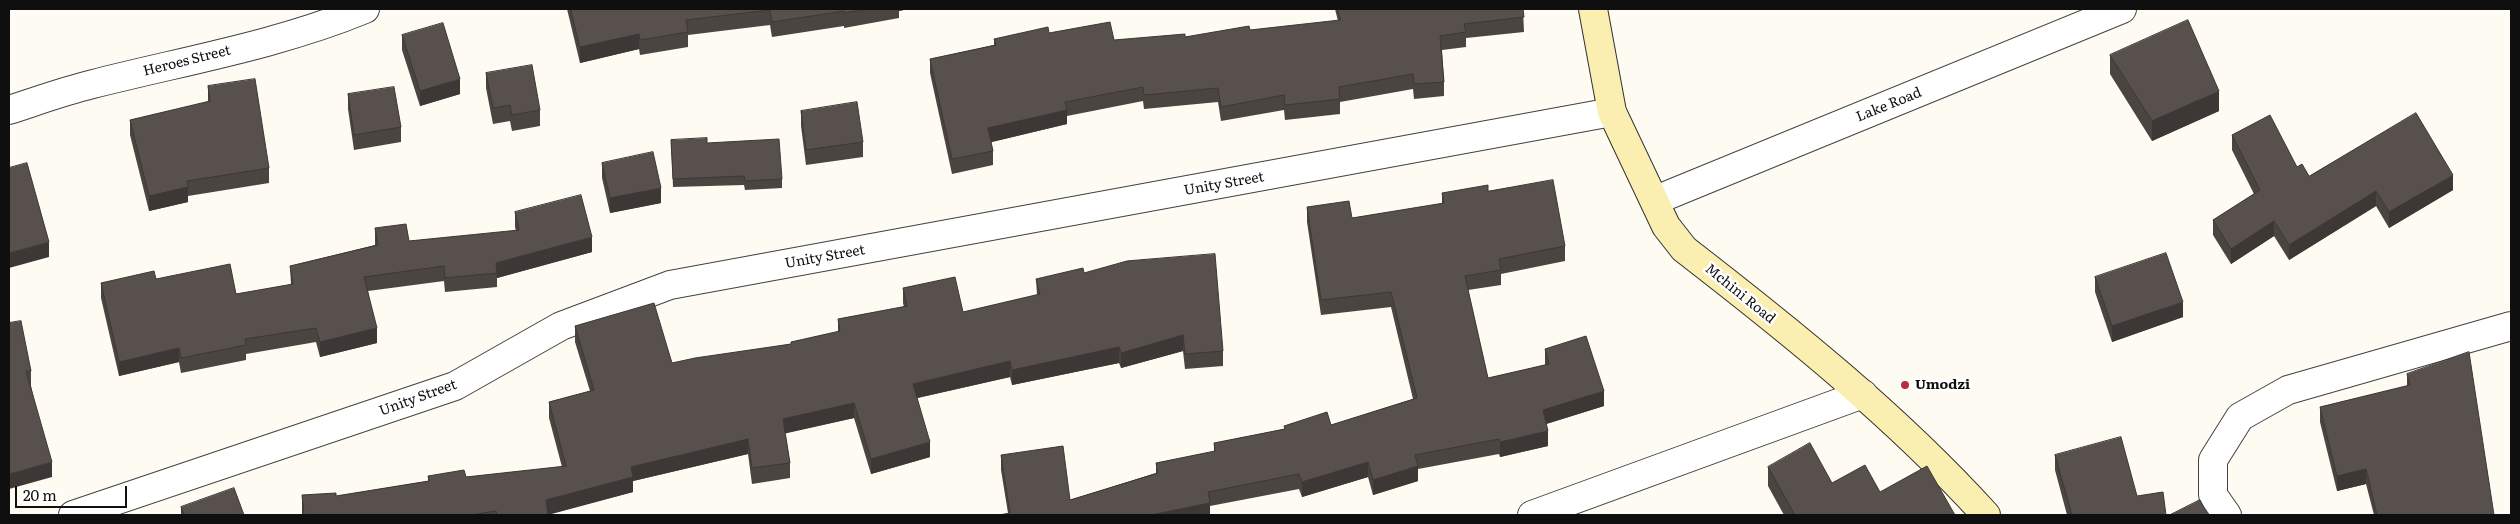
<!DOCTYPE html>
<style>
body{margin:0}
#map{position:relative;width:2520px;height:524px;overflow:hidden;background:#fefbf2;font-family:Literata,serif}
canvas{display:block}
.frame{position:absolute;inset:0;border:10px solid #0f0f0f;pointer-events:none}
.scale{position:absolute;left:15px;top:486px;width:112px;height:22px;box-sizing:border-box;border:2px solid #0f0f0f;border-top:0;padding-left:6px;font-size:15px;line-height:18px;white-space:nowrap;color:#0f0f0f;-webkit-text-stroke:4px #fff;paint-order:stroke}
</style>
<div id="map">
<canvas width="2520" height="524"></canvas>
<div class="frame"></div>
<div class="scale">20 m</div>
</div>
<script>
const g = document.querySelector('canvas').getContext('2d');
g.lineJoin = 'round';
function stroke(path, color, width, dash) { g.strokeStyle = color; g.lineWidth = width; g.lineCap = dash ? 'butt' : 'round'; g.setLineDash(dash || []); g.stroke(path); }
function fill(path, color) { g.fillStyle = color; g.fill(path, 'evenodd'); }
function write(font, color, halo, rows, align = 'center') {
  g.font = font + ' Literata,serif'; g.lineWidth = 5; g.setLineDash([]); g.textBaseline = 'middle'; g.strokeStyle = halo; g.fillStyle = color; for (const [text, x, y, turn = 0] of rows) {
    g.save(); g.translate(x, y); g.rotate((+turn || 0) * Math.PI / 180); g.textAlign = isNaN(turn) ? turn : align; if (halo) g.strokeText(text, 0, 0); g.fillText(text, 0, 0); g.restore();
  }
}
const street = new Path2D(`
 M9 110C37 101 64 91 93 84 183 61 278 45 365 9
 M1656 200 2122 9
 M73 515 455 386 561 326 670 285 1612 112
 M1532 515 1863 394
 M2227 515 2213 495V460L2240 417 2288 390 2511 326`);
const secondary = new Path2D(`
 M1593 9 1612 112 1666 226 1684 249C1790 331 1896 416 1986 515`);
const wall = new Path2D(`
 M567 9H908L899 11V18L844 28V26L772 37 770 25 688 35V47L640 55 639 49 580 63Z
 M1335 9H1523L1524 32 1466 38V47L1442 50 1444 82V96L1414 99 1413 89 1340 102V114L1285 120 1284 110 1221 121 1218 102 1144 109 1143 101 1067 116V124L991 142 993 151V165L952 174 930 73V59L994 45V39L1049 33 1114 40 1185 37 1338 21Z
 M402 35 460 94 420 106 402 50Z
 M2110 55 2219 111 2152 141 2110 74Z
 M486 73 540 110V126L512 131 510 121 493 124 486 88Z
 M208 86 269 168V183L188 196V202L149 211 130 135V120L208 102Z
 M348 94 401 127V142L354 150 348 109Z
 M801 111 863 142V157L806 165 801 126Z
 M2232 135 2297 167 2309 176 2453 190 2389 228 2376 206 2289 260 2274 236 2231 264 2213 235V220L2254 194 2232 150Z
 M671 140 707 143 782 179V188L745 190 744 185 673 187Z
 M602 163 661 203 610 213 602 178Z
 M1488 191 1565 246V261L1501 274V285L1468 290 1488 378 1545 365V349L1604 406 1546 424 1548 446 1500 457 1499 454 1418 469V481L1373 495 1368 477 1302 497 1299 489 1210 506V515L1008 513 1001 470V455L1070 500 1156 473V463L1214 452V443L1284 429V426L1331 425 1413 399 1391 307 1321 315 1307 222V207L1352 218 1442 204V193Z
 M515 212 592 252 497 278V287L445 292 444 281 368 291 377 343 320 357 316 342 246 354V360L181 373 179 362 119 376 101 298V283L156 279 236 294 291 285 290 266 375 245V228L409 241 516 231 515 227Z
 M1084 273 1223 351V366L1185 369 1183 351 1121 368 1119 363 1012 385 1010 377 917 398 930 457 871 474 854 418 785 433 790 463V478L752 484 748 454 633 481V492L548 515H302V495L336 496 428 481V476L466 477 562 467 549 418V402L590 391 575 342V326L672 363 791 344V342L838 332V319L904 307 903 303V288L963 312 1037 295 1036 279Z
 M2095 277 2183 317 2112 342 2095 292Z
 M9 323 31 371V386L52 477Z
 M2407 374 2494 515H2374L2366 484 2337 491 2320 422V407L2407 386Z
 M2055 455 2137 496 2166 515H2067L2055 470Z
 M1768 467 1832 483 1880 492 1955 515H1784L1768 486Z
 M181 507 244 515H181Z`);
const shadedWall = new Path2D(`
 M899 9H908L899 11Z
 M639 34V49L580 63V47Z
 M460 79V94L420 106V91Z
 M2219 91V111L2152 141V121Z
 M1067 110V124L988 143V128Z
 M2453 175V190L2389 228V212Z
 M188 187V202L149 211V196Z
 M661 188V203L610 213V198Z
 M2376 191V206L2289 260V245Z
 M2274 221V236L2231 264V249Z
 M592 237V252L497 278 496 263Z
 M49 242V257L9 268V253Z
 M2183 302V317L2112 342V326Z
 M377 328V343L320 357V342Z
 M1183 335V351L1121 368V353Z
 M1119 347V363L1012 385V370Z
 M179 348V362L119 376V362Z
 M1010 361V377L913 399V384Z
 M1604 391V406L1543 425V410Z
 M854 403V418L783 434V419Z
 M1548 431V446L1500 457V442Z
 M748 439V454L633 481V492L546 515V500L631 467Z
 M930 442V457L871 474V459Z
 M52 462V477L9 489V474Z
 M1368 462V477L1302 497V482Z
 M1418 466V481L1373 495V480Z
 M2366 469V484L2337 491V476Z
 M1210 503V515H1151Z`);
const building = new Path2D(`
 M571 9H869L844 13V11L772 22 770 10 686 20 688 32 640 40 639 34 580 47Z
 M1338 9H1523L1524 17 1464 24 1466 32 1440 36 1444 82 1414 84 1413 74 1339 87 1340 99 1285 105 1284 95 1221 107 1218 88 1144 95 1143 87 1065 102 1067 110 988 128 993 151 952 159 930 59 996 45 994 39 1048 27 1049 33 1110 22 1114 40 1185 34V37L1249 26 1250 30 1340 20Z
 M2188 20 2219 91 2152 121 2110 55Z
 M443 23 460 79 420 91 402 35Z
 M532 65 540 110 512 115 510 105 493 108 486 73Z
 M255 79 269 168 187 181 188 187 149 196 130 120 210 101 208 86Z
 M394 87 401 127 354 135 348 94Z
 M857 102 863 142 806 150 801 111Z
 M2416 113 2453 175 2389 212 2376 191 2289 245 2274 221 2231 249 2213 220 2260 190 2232 135 2270 115 2297 167 2302 164 2309 176Z
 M707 138V143L779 139 782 179 745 181 744 176 673 179 671 140Z
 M653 152 661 188 610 198 602 163Z
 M27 163 49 242 9 253V168Z
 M1553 180 1565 246 1499 259 1501 270 1465 276 1488 378 1549 364 1545 349 1586 336 1604 391 1543 410 1548 431 1500 442 1499 439 1415 455 1418 466 1373 480 1368 462 1302 482 1299 474 1208 492 1210 503 1151 515H999L1010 513 1001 455 1063 446 1070 500 1158 473 1156 463 1215 451 1214 443 1285 429 1284 426 1327 412 1331 425 1417 398 1391 292 1321 300 1307 207 1349 201 1352 218 1444 203 1442 193 1488 185V191Z
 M581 195 592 237 496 263 497 273 445 278 444 266 364 277 377 328 320 342 316 328 245 339 246 345 181 358 179 348 119 362 101 283 154 271 156 279 230 264 236 294 293 284 290 266 378 245 375 228 406 224 409 241 519 230 515 212Z
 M2166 253 2183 302 2112 326 2095 277Z
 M1215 254 1223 351 1185 354 1183 335 1121 353 1119 347 1012 370 1010 361 913 384 930 442 871 459 854 403 783 419 790 463 752 468 748 439 631 467 633 477 546 500 548 515H497L496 511 471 515H304L302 495 336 493V496L429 481 428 476 464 470 466 477 566 466 549 402 594 390 575 326 654 303 672 363 695 358 791 344V342L840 331 838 319 907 306 903 288 955 277 963 312 1040 294 1036 279 1083 268 1084 273 1127 261Z
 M21 321 31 371H26L52 462 9 474V323Z
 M2469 352 2494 515H2377L2366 469 2337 476 2320 407 2410 385 2407 374Z
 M2121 437 2137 496 2163 492 2166 515H2072L2055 455Z
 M1810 443 1832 483 1865 465 1880 492 1927 466 1955 515H1795L1768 467Z
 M234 488 244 515H184L181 507Z
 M2200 500 2208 515H2170Z`);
const markers = [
 [1905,385,5,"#b72e3d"]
];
const streetNames = [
 ["Heroes Street",187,61,-14],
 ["Lake Road",1889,105,-22],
 ["Unity Street",1224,184,-10],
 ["Unity Street",825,257,-10],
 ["Mchini Road",1740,294,39],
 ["Unity Street",418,398,-20]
];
const poiNames = [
 ["Umodzi",1915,385]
];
stroke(street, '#424242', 30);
stroke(secondary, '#313131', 30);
stroke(street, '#fff', 28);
stroke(secondary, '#faeeb1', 28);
fill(wall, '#4b4541');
fill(shadedWall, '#3d3835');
fill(building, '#57504c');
stroke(building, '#3d3835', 1);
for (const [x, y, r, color] of markers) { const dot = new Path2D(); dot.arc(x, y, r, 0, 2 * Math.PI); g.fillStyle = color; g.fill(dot); stroke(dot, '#fff', 2); }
write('14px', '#0f0f0f', '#fff', streetNames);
write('bold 14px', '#0f0f0f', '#fff', poiNames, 'left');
</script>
